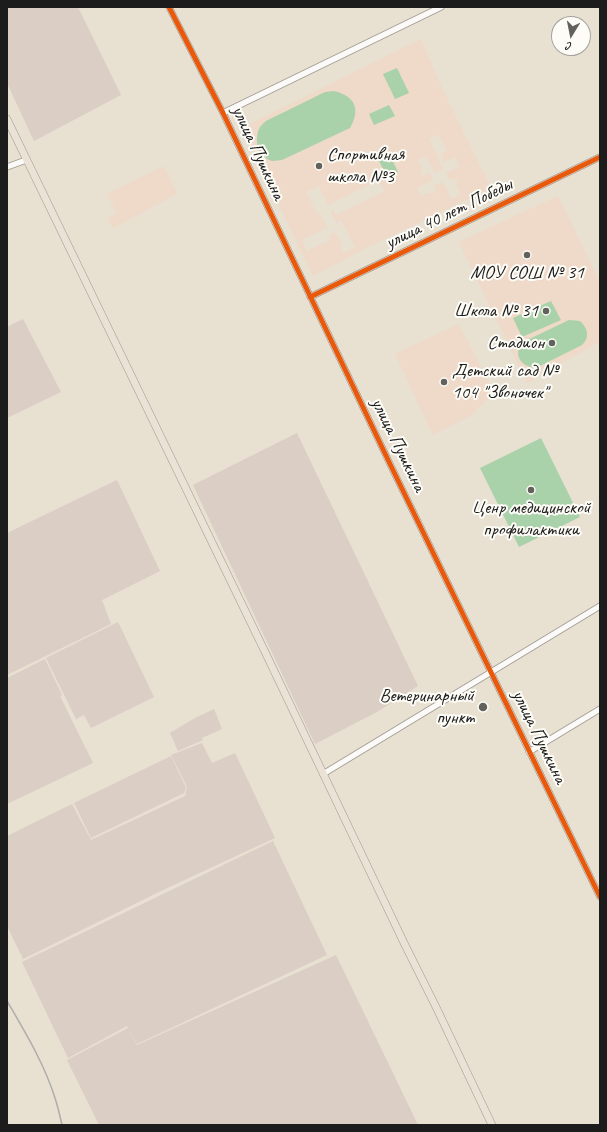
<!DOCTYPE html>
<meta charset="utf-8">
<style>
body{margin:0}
#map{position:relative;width:607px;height:1132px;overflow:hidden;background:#e8e0d1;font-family:Caveat,sans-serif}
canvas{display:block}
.frame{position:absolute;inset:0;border:8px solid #1c1c1c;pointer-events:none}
.north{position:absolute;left:551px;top:16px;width:40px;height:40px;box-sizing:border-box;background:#fdfcf7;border:1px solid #a3a29f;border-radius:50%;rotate:190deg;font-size:11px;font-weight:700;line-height:16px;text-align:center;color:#1c1c1c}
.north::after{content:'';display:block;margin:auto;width:14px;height:18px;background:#63615b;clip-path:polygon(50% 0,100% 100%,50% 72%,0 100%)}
</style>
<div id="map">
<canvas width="607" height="1132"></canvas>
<div class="frame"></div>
<div class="north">С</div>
</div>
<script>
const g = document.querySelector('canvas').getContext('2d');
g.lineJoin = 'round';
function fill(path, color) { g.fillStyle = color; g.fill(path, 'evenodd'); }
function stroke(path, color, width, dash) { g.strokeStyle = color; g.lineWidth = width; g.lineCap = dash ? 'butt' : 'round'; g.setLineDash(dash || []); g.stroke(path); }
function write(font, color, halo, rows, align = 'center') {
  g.font = font + ' Caveat,sans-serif'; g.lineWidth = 4; g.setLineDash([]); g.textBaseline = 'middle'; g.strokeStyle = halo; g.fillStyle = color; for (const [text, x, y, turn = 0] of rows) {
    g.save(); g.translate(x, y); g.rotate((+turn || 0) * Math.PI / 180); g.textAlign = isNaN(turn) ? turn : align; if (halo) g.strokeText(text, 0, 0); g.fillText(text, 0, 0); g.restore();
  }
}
const built = new Path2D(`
 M421 39 441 86 491 188 366 248 313 276 242 128ZM438 134 447 151 441 154 444 162 455 157 460 167 446 173 450 180 456 178 458 183 456 184 461 195 451 199 443 182 434 186 436 192 431 194 429 192 421 196 417 188 433 180 430 173 422 176 420 172 423 170 418 160 426 156 435 173 443 169 429 139ZM379 180 385 191 336 215 333 210 331 212 336 222 341 220 355 247 343 253 340 246 342 245 335 232 329 236 330 240 307 251 302 240 327 227 320 213 317 214 306 192 319 186 328 205Z
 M164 166 177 194 113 228 108 218 117 213 107 194Z
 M558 196 600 282V341L527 383 459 242Z
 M459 324 494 393 470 416 433 435 395 354Z`);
const industrial = new Path2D(`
 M7 7H78L121 95 34 141 7 83Z
 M23 319 61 392 7 418V327Z
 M297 433 418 686 377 712 315 744 193 485Z
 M117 480 160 571 102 600 111 624 7 675V533Z
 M118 622 154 697 91 728 84 715 76 719 46 658Z
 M45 659 62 695 60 696 93 763 7 804V678Z
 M214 709 222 729 202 738 203 740 178 751 170 733 195 718Z
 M202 743 212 763 235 753 275 838 161 891 23 959 7 926V836L72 804 91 840 185 796 187 787 171 755Z
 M171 756 186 788 184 793 91 838 74 803Z
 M273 841 327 955 137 1044 127 1026 68 1058 22 962Z
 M336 955 418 1125H99L67 1060 128 1028 137 1045Z`);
const green = new Path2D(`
 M397 68 409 93 395 99 383 74Z
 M334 91C355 96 361 109 350 128L282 160C280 160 275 161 272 161 258 157 254 141 259 129 260 126 263 124 266 121L325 92Z
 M389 105 395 116 374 125 369 114Z
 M389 153 398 172 387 177 378 159Z
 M551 301 561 320 522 337 513 318Z
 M569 320 580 321C588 328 590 338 582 345L536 368C521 367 512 354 523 342Z
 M541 438 580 517 519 547 480 468Z`);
const minor = new Path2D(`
 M169 7 223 113 390 464 600 897
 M223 113 441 7
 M7 167 26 160
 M310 297 600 157
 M529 752 600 709
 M323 774 600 606`);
const major = new Path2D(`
 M7 119 267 656 405 945 437 1009 492 1125`);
const rail = new Path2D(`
 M7 1001C25 1032 44 1063 55 1098 58 1107 60 1116 62 1125`);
const cycleway = new Path2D(`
 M169 7 223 113 390 464 600 897
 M310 297 600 157`);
const markers = [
 [319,166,4,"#63615b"],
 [527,255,4,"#63615b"],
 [546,311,4,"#63615b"],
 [552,343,4,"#63615b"],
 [444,382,4,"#63615b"],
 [531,490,4,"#63615b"],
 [483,707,5,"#63615b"]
];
const streetNames = [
 ["улица Пушкина",258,153,65],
 ["улица 40 лет Победы",449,214,-26],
 ["улица Пушкина",398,445,64],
 ["улица Пушкина",539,737,64]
];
const poiNames = [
 ["Спортивная",327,155,"left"],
 ["школа №3",327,177,"left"],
 ["МОУ СОШ № 31",527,273,"center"],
 ["Школа № 31",538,311],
 ["Стадион",544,343],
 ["Детский сад №",452,371,"left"],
 ["104 \"Звоночек\"",452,393,"left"],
 ["Ценр медицинской",531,508,"center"],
 ["профилактики",531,530,"center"],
 ["Ветеринарный",474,696],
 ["пункт",474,718]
];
fill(built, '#efd9c8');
fill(industrial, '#dbcec5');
fill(green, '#a9d2aa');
stroke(minor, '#9e9a91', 7);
stroke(major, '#9e9a91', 8);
stroke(minor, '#fcfaf8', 5.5);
stroke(major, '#ebe2d6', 7);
stroke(rail, '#aeadab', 1.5);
stroke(cycleway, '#e8590c', 5);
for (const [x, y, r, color] of markers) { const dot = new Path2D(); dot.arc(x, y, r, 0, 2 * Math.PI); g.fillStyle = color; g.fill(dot); stroke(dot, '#fdfcf7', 1.5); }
write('19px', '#1c1c1c', '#fdfcf7', streetNames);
write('19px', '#1c1c1c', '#fdfcf7', poiNames, 'right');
</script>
